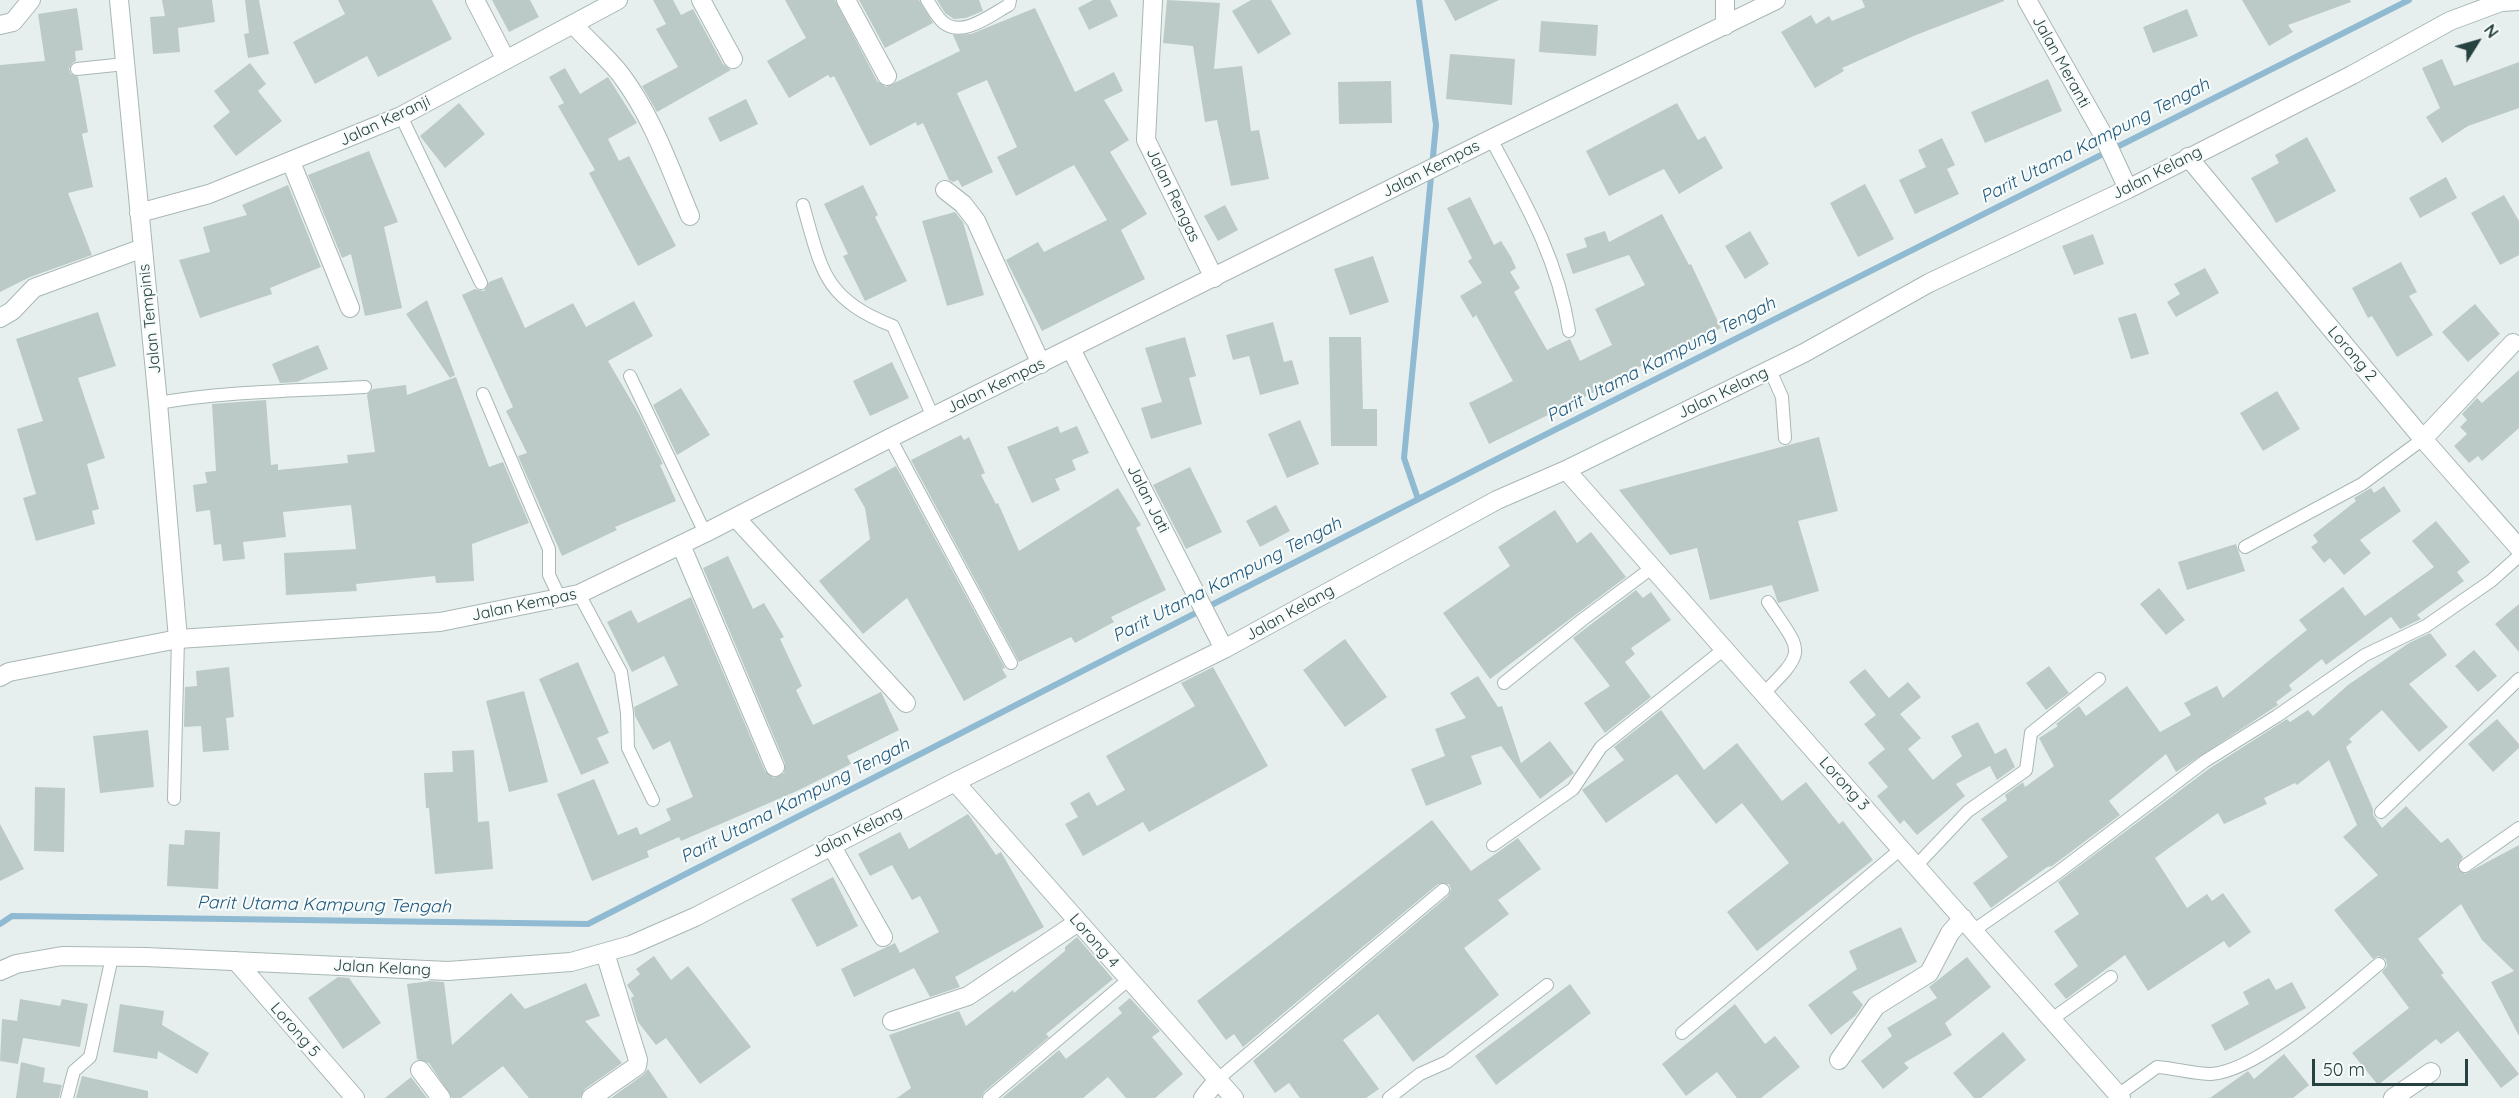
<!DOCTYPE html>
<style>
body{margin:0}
#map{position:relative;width:2519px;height:1098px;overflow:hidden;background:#e6efed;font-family:Quicksand,sans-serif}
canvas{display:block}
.north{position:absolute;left:2447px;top:12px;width:60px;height:60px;-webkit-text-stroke:4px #f7fbfa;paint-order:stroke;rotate:53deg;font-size:16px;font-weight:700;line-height:24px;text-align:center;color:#254140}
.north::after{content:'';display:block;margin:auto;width:21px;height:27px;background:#254140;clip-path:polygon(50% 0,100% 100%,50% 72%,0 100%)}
.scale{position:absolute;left:2312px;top:1059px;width:156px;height:27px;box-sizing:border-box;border:3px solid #254140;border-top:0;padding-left:8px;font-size:18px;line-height:21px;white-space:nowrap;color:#254140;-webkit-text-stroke:4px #f7fbfa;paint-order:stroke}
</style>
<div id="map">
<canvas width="2519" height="1098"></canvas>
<div class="north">N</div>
<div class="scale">50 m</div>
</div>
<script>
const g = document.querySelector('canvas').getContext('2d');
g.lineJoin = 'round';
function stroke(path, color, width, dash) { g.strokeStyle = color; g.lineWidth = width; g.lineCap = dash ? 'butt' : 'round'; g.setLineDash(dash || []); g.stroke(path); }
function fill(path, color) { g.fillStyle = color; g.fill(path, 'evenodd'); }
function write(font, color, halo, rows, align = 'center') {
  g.font = font + ' Quicksand,sans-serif'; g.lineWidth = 4.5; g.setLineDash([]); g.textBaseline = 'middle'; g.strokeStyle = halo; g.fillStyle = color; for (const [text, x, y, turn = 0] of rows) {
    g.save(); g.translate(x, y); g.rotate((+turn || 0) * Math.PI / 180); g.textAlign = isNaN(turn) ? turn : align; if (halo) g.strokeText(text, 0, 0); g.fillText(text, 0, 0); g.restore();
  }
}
const stream = new Path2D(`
 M1418 499 1404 458 1436 125 1419 0
 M0 924 12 916 588 924 1485 465 2409 0`);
const building = new Path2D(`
 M162 0H212L215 22 178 28 180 52 153 54 150 17 165 16Z
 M245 0H259L269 54 248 58 244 34 249 33Z
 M338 0H432L452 39 378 77 367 56 315 84 293 42 345 14Z
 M492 0H530L539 17 509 32Z
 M653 0H673L681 15 693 9 723 64 731 70 657 112 642 86 678 67 656 29 666 24Z
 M785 0H835L877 81 886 87 960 51 953 35 971 34 1035 8 1075 92 1114 72 1123 91 1104 100 1129 140 1110 152 1147 214 1121 230 1145 279 1042 331 1006 260 1038 242 1044 252 1107 220 1074 165 1016 196 997 157 1017 147 987 80 957 93 993 172 962 187 958 180 953 182 949 180 923 123 917 126 916 122 870 146 834 76 830 78 828 75 789 98 767 61 806 38Z
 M859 0H919L933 23 885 48Z
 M937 0H979L983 11 966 18 954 19 945 13Z
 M1093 0H1110L1118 16 1089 30 1078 8Z
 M1167 0 1220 3 1214 69 1242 66 1251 131 1259 130 1269 179 1231 186 1217 120 1205 122 1193 46 1163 43Z
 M1251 0H1271L1291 34 1258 54 1232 11Z
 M1444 0H1499L1455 21Z
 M1862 0H2004V1L1916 35 1842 68 1844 71 1815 88 1781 32 1811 15 1816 24 1829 16 1832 21 1865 7Z
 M2242 0H2350L2351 2 2288 25 2293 32 2269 46Z
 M77 8 83 50 75 51 76 61 72 63 69 69 71 74 78 77 88 132 82 134 93 187 68 193 92 255 30 277 0 292V65L45 61 38 14Z
 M2187 9 2198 36 2153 53 2143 27Z
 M1541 21 1598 25 1596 56 1539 52Z
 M1450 54 1515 59 1512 105 1446 99Z
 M2442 59 2454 86 2519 62V108L2468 126 2442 143 2426 117 2440 108 2422 68Z
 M250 63 266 84 258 91 282 121 236 156 213 126 230 112 214 91Z
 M565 68 580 94 608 77 637 123 608 139 619 161 629 156 676 246 638 266 589 173 595 170 558 106 564 103 549 77Z
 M2048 79 2062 111 1985 143 1971 112Z
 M1391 81 1392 123 1339 124 1338 82Z
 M746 99 758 124 720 142 708 118Z
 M459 103 485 134 445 168 420 136Z
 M1677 103 1698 140 1705 136 1723 168 1679 194 1664 169 1609 196 1586 151Z
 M2307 137 2336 191 2276 223 2251 178 2279 163 2275 155Z
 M1942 138 1955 165 1947 169 1959 194 1915 214 1899 180 1926 167 1918 150Z
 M369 151 398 222 384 227 402 308 365 316 351 254 342 258 308 175Z
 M2446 177 2457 198 2420 218 2409 198Z
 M1865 184 1894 239 1858 257 1830 203Z
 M288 185 321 267 270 288 272 294 200 318 179 260 210 252 203 227 247 215 242 205Z
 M863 185 878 215 875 217 907 281 865 301 843 256 848 254 824 204Z
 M2504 195 2519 221V255L2500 265 2471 213Z
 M1470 197 1494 245 1501 241 1511 257 1516 268 1510 272 1520 288 1514 292 1547 350 1570 339 1580 361 1612 345 1595 309 1645 285 1629 255 1573 274 1566 254 1587 247 1584 238 1605 231 1609 242 1662 214 1689 265 1691 264 1721 328 1614 379 1615 382 1489 444 1469 403 1513 381 1476 315 1473 318 1460 296 1482 283 1468 261 1472 258 1447 208Z
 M1225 205 1238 230 1218 241 1204 216Z
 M955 212 963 222 984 295 947 306 922 221Z
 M1750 231 1769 264 1745 279 1725 246Z
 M2093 234 2104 264 2074 275 2062 246Z
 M1373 256 1389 302 1350 315 1334 269Z
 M2401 262 2417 292 2409 296 2433 335 2397 357 2372 316 2368 318 2352 288Z
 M2205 268 2219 293 2176 317 2167 302 2180 294 2174 284Z
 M502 277 525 328 573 303 586 327 634 301 653 336 608 361 639 414 663 464 660 465 676 501 615 527 617 530 562 556 518 456 527 453 506 411 513 407 462 295 475 289 484 291 489 282Z
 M427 300 455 375 450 378 406 314Z
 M2475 304 2500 334 2468 362 2442 332Z
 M98 312 116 366 78 378 105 458 87 464 99 509 92 511 95 524 36 541 23 498 36 494 17 429 43 421 16 339Z
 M2136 313 2149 354 2131 359 2118 318Z
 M1273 322 1284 362 1292 360 1299 384 1260 395 1249 356 1233 360 1226 335Z
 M1185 337 1196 376 1189 378 1202 424 1151 439 1141 408 1162 402 1145 348Z
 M1329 337H1361L1363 409H1377V446H1331Z
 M318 345 328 369 297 382 280 383 272 364Z
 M892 362 909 398 870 416 853 381Z
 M2519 370V428L2482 461 2478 456 2469 463 2454 446 2467 434 2460 427 2467 420 2462 414 2477 398 2482 403Z
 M456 377 489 467 503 462 529 523 472 544 474 581 436 583 435 576 356 584 357 591 286 595 284 553 356 549 351 505 283 512 286 537 243 542 245 559 223 561 221 544 214 545 210 510 196 512 193 485 207 483 205 472 216 471 212 404 266 400 271 465 278 464V470L348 463 347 455 375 452 367 395 373 389 406 385 407 395Z
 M681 388 710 435 677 455 653 405Z
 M2277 391 2300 429 2263 451 2240 413Z
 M1300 420 1319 464 1287 478 1268 434Z
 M1058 426 1060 433 1077 426 1089 453 1072 460 1076 470 1055 479 1060 490 1032 503 1007 447Z
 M961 435 964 440 969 437 985 473 981 475 996 504 998 503 1019 551 1118 488 1141 525 1136 528 1166 590 1111 617 1114 622 1075 643 1071 637 1019 662 911 460Z
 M1819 437 1838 511 1798 521 1819 591 1778 603 1772 585 1710 600 1697 548 1670 555 1619 490Z
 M896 466 1005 668 1002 669 1007 677 964 701 907 598 863 634 819 581 870 539 865 508 854 489Z
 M1190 467 1222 532 1186 549 1153 485Z
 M2384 486 2401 511 2360 540 2371 553 2344 575 2330 558 2324 563 2311 547 2318 542 2313 535 2356 501 2354 498 2371 488 2374 493Z
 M1276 505 1290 531 1260 547 1246 521Z
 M1555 510 1577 543 1591 532 1626 577 1490 679 1443 613 1510 566 1498 547Z
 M2436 521 2470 562 2457 572 2464 581 2417 615 2421 619 2400 629 2391 617 2326 665 2322 659 2289 685 2292 690 2276 702 2278 705 2176 772 2166 754 2109 801 2120 815 2052 866 2047 867 1991 908 1973 883 2008 857 1981 819 2007 800 2005 795 2023 782 2025 787 2054 766 2039 738 2058 726 2056 724 2079 706 2086 716 2127 686 2160 732 2191 715 2184 703 2217 686 2223 698 2303 633 2307 630 2299 620 2343 587 2365 616 2434 567 2412 541Z
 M2236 544 2245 571 2187 590 2178 562Z
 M728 556 753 609 764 603 784 637 780 639 802 686 796 690 813 725 881 692 899 730 847 756 851 764 797 791 681 841 679 837 647 851 649 857 592 881 557 794 594 779 618 835 637 827 640 835 671 820 666 809 693 797 670 741 653 750 635 716 634 707 678 685 664 656 632 672 607 622 631 610 638 623 691 597 765 771 774 778 784 773 785 763 703 568Z
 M2159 588 2185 620 2166 635 2140 604Z
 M1636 590 1643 598 1651 592 1671 620 1631 648 1635 654 1625 662 1651 697 1605 733 1584 703 1610 686 1573 638Z
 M2519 604V652L2495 624Z
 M2430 633 2447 655 2409 684 2448 727 2419 752 2382 710 2349 739 2352 742 2346 747 2373 809V815L2382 828 2406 806 2441 843 2448 838 2463 857 2457 867 2465 874 2519 845V1036L2491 982 2514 971 2482 940 2461 904 2418 939 2444 973 2441 975 2519 1074 2501 1088 2458 1031 2441 1044 2436 1039 2378 1085 2352 1053 2409 1008 2382 972 2387 966 2386 959 2378 956 2373 959 2334 910 2378 875 2343 837 2357 825 2329 760 2297 785 2295 783 2264 798 2267 804 2224 824 2218 813 2155 858 2187 908 2207 894 2212 901 2223 893 2251 932 2229 948 2224 941 2148 991 2125 955 2066 999 2054 984 2078 966 2054 931 2079 914 2058 882 2210 768 2287 719 2290 722 2308 710 2313 716 2348 685 2409 643Z
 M1345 639 1387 697 1345 727 1303 670Z
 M2474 650 2497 676 2478 692 2455 666Z
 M578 662 609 733 597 738 609 763 581 775 539 679Z
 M2049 666 2069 693 2046 710 2026 683Z
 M229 667 234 717 226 718 229 750 203 752 201 726 184 727 185 687 197 686 196 671Z
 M1213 667 1268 766 1149 832 1143 822 1083 856 1065 824 1078 817 1070 803 1089 792 1097 806 1125 790 1106 756 1195 706 1181 683Z
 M1865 669 1889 698 1908 682 1921 697 1900 714 1921 738 1908 749 1933 780 1962 756 1951 736 1978 722 1995 754 2006 748 2015 767 1997 780 1990 766 1956 784 1965 796 1917 835 1904 820 1900 824 1877 796 1888 787 1868 763 1885 749 1864 724 1876 715 1849 682Z
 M1478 676 1498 707 1502 706 1521 763 1550 741 1574 773 1540 799 1501 746 1471 756 1482 784 1426 806 1411 769 1445 756 1435 729 1466 718 1450 693Z
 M524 691 548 782 509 792 486 701Z
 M1661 710 1704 770 1737 743 1782 801 1806 782 1839 824 1843 821 1873 860 1757 951 1727 912 1789 863 1742 803 1716 824 1677 774 1606 823 1582 790 1624 760 1614 747Z
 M2497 719 2519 744V748L2493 772 2468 744Z
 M148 730 154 787 100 793 93 736Z
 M474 750 478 822 489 821 493 869 435 874 429 808H426L424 773 453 772 452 751Z
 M35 787 65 788 64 852 34 851Z
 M968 814 996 855 1001 852 1044 927 955 977 960 987 930 997 914 968 854 997 841 969 895 943 900 953 939 932 920 896 912 900 892 865 870 876 858 854 900 832 909 849Z
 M1432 820 1471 871 1518 838 1541 869 1498 900 1509 914 1464 948 1499 995 1413 1062 1378 1014 1343 1040 1379 1089 1366 1098H1300L1289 1083 1275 1093 1253 1061 1448 896 1451 889 1449 884H1438L1243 1047 1234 1034 1226 1040 1197 1001Z
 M0 824 24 869 0 881Z
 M185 830 220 832 218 889 167 886 169 844 184 845Z
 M833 877 858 926 817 947 791 899Z
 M1901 927 1917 962 1852 992 1863 1005 1855 1016 1831 1035 1808 1005 1857 969 1849 951Z
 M1077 937 1113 979 1046 1034 1049 1037 984 1092 981 1098H897L911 1088 889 1035 959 1011 966 1026 1013 990 1014 993 1065 951V947Z
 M654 956 671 980 688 966 751 1047 700 1084 666 1038 656 1045 638 1022 631 998 634 996 627 985 640 974 636 969Z
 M1967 957 1991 987 1945 1023 1952 1035 1904 1063 1909 1068 1883 1089 1861 1061 1892 1036 1887 1028 1937 998 1929 987Z
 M338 977 349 978 381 1023 343 1049 308 998Z
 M2269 978 2276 990 2292 982 2306 1008 2225 1051 2211 1025 2249 1004 2243 992Z
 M430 981 444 982 452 1045 511 993 525 1009 586 983 600 1016 585 1021 622 1063 585 1089 580 1098H529L503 1066 461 1098H452L429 1063 417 1059 407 984Z
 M1570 984 1591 1013 1496 1085 1475 1056Z
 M1130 998 1160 1031 1152 1037 1183 1074 1155 1098H1126L1108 1077 1083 1098H1002L1059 1050 1066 1059 1092 1038 1122 1013 1118 1008Z
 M20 999 60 1006 62 999 88 1004 80 1047 23 1038 18 1064 0 1061 2 1019 17 1021Z
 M120 1004 164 1011 162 1025 209 1053 197 1074 158 1051 157 1059 113 1052Z
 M1735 1004 1765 1044 1775 1036 1800 1067 1761 1098H1737L1717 1072 1686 1096 1662 1064Z
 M2003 1032 2026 1060 1981 1098H1974L1953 1073Z
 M2284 1054 2309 1085 2293 1098H2210L2248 1071 2254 1079Z
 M21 1062 45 1068 43 1082 62 1085 59 1098H16Z
 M648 1069 668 1098H611L643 1075Z
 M82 1076 148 1091V1098H76Z
 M411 1077 427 1098H385Z`);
const service = new Path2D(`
 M927 0C932 7 937 18 944 23 963 38 992 14 1009 5L1010 0
 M77 69 125 64
 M401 116 481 283
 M1491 139C1525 202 1558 259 1569 331
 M803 205C822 271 823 298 893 326L933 417
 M1770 370 1782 397 1785 438
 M630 376 705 533
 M483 394 549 549V575L560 598
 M158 403C226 391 296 391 365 387
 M890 438 1011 663
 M2245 547 2362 484 2423 439
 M579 594 621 672 627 713 628 748 653 800
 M1504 683 1582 620 1653 567
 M1763 694C1808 649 1802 653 1768 602
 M174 799 178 639
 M2381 812 2519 679
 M1493 845 1573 789 1601 747 1723 650
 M1917 865 1968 811 2026 770 2031 733 2099 679
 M2465 866 2519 828
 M1974 930 2057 873 2205 761 2277 716 2365 655 2426 626 2491 581 2519 556
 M2052 1019 2111 977
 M1682 1033 1902 848
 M1218 1079 1443 890
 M2118 1095 2157 1067C2174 1068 2194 1074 2211 1074 2259 1071 2342 994 2379 964
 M67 1098 74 1071 90 1057 112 957
 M989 1098 1128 980
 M1389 1098 1420 1074 1447 1062 1547 985`);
const minor = new Path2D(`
 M119 0 158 403 178 639
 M475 0 506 60
 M701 0 733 59
 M846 0 887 76
 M1153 0 1146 140 1214 278
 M1725 0V26
 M2027 0 2102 133 2128 189
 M573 24C588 41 607 57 621 75 652 116 670 168 690 216
 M0 25 13 22 31 0
 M2188 157 2423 439 2519 548
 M291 162 350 308
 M945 190 963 204 976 221 1041 364
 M139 213 209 194 401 116 618 0
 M0 318 12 311 34 288 143 248
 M1071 349 1224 649
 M2423 439 2513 343
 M1566 470 2121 1098
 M736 518 906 703
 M681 545 775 767
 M955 782 1234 1098
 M831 845 883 937
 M236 961 355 1098
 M0 971 16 964 62 956 146 957 448 971 571 962 631 945 695 917 955 782 1224 649 1497 500 1566 470 1804 353 1929 283 2128 189 2352 75 2450 21 2501 2 2519 1
 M892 1021 968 996 1078 922
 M1839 1060 1876 1006 1929 973 1950 933 1963 918
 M420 1070 441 1098
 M591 1098 637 1066 638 1060 605 953
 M1203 1098 1218 1079
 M2393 1098 2431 1072`);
const tertiary = new Path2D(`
 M0 677 9 672 178 639 440 622 579 594 705 533 890 438 1491 139 1776 0`);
const streetNames = [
 ["Jalan Meranti",2061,62,61],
 ["Jalan Keranji",385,121,-25],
 ["Jalan Kempas",1431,169,-27],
 ["Jalan Kelang",2157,173,-27],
 ["Jalan Rengas",1173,195,64],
 ["Jalan Tempinis",150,319,-96],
 ["Lorong 2",2352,354,50],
 ["Jalan Kempas",996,386,-26],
 ["Jalan Kelang",1723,393,-26],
 ["Jalan Jati",1148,499,63],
 ["Jalan Kempas",524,605,-12],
 ["Jalan Kelang",1290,613,-29],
 ["Lorong 3",1844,784,48],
 ["Jalan Kelang",857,832,-26],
 ["Lorong 4",1094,941,49],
 ["Jalan Kelang",382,968,3],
 ["Lorong 5",295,1030,49]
];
const waterNames = [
 ["Parit Utama Kampung Tengah",2095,141,-27],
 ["Parit Utama Kampung Tengah",1661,360,-27],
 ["Parit Utama Kampung Tengah",1227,580,-27],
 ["Parit Utama Kampung Tengah",795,801,-27],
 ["Parit Utama Kampung Tengah",324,905,1]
];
stroke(stream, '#90b9d2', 6);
fill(building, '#bbcac7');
stroke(service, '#a8b7b6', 14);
stroke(minor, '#a8b7b6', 20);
stroke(tertiary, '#a8b7b6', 20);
stroke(service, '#fff', 12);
stroke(minor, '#fff', 18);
stroke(tertiary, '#fff', 18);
write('16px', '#254140', '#f7fbfa', streetNames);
write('italic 18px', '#1f587d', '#f7fbfa', waterNames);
</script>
